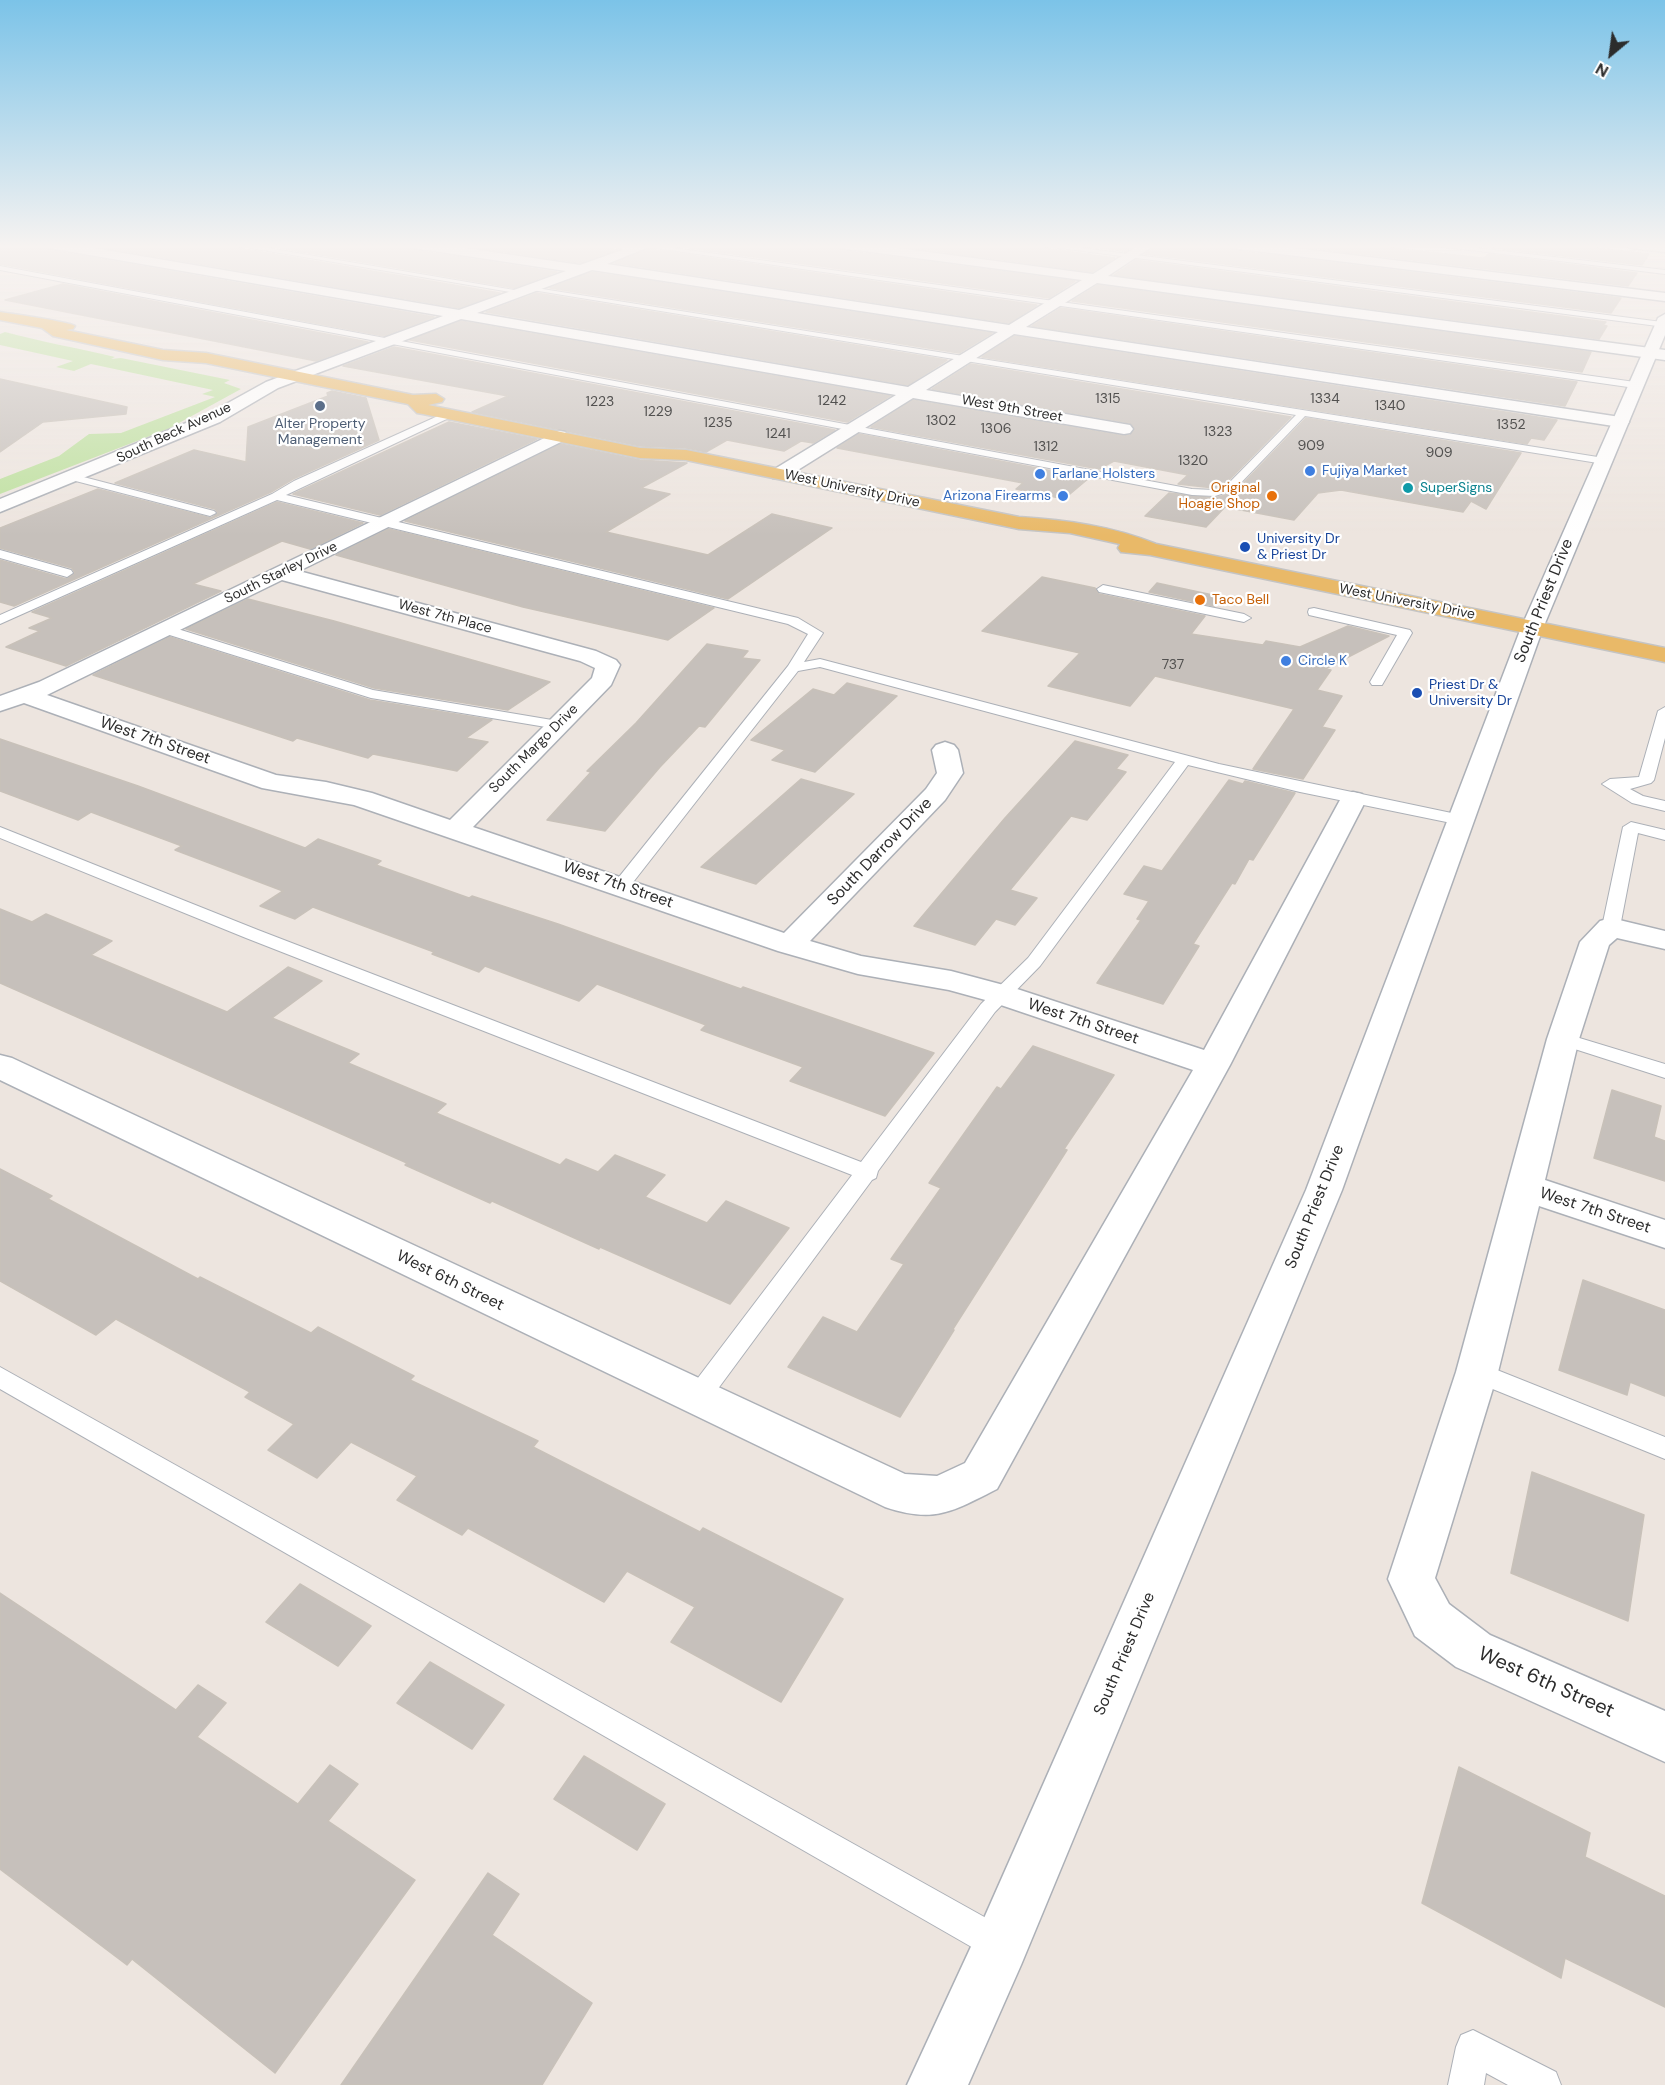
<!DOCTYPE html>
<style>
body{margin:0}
#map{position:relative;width:1665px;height:2085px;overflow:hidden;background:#ede5df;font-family:"DM Sans",sans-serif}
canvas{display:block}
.north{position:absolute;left:1581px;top:24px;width:60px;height:60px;-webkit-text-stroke:4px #fff;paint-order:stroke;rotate:209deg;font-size:16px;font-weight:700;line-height:24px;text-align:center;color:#2c2c2c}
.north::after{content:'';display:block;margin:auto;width:21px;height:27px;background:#2c2c2c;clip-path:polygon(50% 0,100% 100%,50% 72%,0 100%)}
</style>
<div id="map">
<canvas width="1665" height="2085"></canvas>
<div class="north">N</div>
</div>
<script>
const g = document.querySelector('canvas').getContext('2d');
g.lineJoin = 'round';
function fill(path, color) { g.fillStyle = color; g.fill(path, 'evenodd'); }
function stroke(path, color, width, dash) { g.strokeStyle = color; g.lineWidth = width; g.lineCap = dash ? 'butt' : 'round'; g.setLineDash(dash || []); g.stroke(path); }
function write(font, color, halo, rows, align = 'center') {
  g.font = font + ' "DM Sans",sans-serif'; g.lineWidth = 4.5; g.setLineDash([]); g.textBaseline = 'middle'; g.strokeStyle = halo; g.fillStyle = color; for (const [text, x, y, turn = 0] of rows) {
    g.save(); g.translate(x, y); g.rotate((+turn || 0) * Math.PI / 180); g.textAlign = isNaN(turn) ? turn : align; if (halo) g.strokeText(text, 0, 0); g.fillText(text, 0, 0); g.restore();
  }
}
const green = new Path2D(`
 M5 332C42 342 78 348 115 357L111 359 121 358 230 380 224 383 241 389 168 429 0 494V479L59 456 89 434 121 433 215 397 202 394 213 390 91 364 74 371 56 367 73 361 0 345V334Z`);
const building = new Path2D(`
 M0 244H41L49 250 434 317 384 336 0 264Z
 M83 244H225L227 246 500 293 459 308Z
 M257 244H406L414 250 557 272 514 288Z
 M453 244H592L616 250 580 263Z
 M661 244H833L841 250 1075 281 1049 298Z
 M885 244H1027L1029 246 1115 258 1092 272Z
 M1067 244H1137L1125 251Z
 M1158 244H1223L1231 250 1621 298 1611 313 1145 254Z
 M1279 244H1354L1484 258 1488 254 1637 273 1628 286Z
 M1497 244H1560L1649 254 1642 265 1494 248Z
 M649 249 1037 305 1009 323 615 263Z
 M1136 260 1606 322 1603 325 1607 326 1599 339 1114 275Z
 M592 272 992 333 959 353 550 288Z
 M63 284 368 342 316 361 5 300Z
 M1098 285 1591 352 1582 372 1072 301Z
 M537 293 947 360 908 385 486 312Z
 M1061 308 1577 382 1565 406 1032 326Z
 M461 321 890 396 847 422 410 340Z
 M1014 336 1557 420 1544 440 1531 438 1527 444 982 357Z
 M394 347 835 430 813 443 801 441 784 451 727 440 706 452 686 448 640 446 472 412 508 396 343 366Z
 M971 364 1291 417 1225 484 1214 488 1178 484 1188 475 1114 461 1099 469 871 427 913 400 1124 436 1130 435 1135 430 1130 423 932 389Z
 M0 379 127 407 126 414 43 422 0 452Z
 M332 391 366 398 379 440 293 479 271 492 14 606 0 602V560L66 579 75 573 72 568 0 548V528L98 489 211 518 218 513 215 509 115 483 194 450 246 462 248 427 328 396 327 393Z
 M1306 418 1521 453 1486 509 1471 501 1463 512 1341 490 1318 493 1294 520 1225 507 1206 527 1145 516 1169 493 1215 498 1235 492Z
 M449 422 537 439 380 515 293 494Z
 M859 434 1089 478 1064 499 1016 489 1023 483 837 448Z
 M561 444 640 460 687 463 641 488 670 494 606 532 708 555 772 514 832 528 728 599 405 521Z
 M277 502 363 523 310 549 282 541 193 584 221 591 66 666 6 647 40 631 29 628 52 618 32 612Z
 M389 529 714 608 668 640 523 607 336 555Z
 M1042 577 1095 588 1099 594 1205 616 1191 634 1263 645 1266 641 1300 647 1348 626 1389 636 1325 669 1331 670 1317 690 1342 696 1322 727 1335 730 1303 779 1253 769 1294 709 1155 676 1130 706 1048 686 1080 653 982 631Z
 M1157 583 1222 597 1214 606 1149 592Z
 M248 599 334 621 550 682 508 710 374 688 186 629Z
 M170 637 370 700 492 720 466 738 488 742 457 771 373 754 368 758 297 738 293 741 93 675Z
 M707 644 748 651 742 658 760 660 705 727 699 726 660 767 605 831 547 820 591 772 587 771 636 723Z
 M847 683 897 696 815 772 772 760 785 750 751 740 813 689 834 695Z
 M0 739 138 786 305 848 318 839 381 861 376 865 469 898 472 896 558 924 741 989 743 987 934 1053 885 1116 790 1081 803 1067 701 1030 706 1025 597 984 579 1001 485 966 479 972 432 954 434 952 313 907 295 919 260 906 283 891 175 850 182 846 91 812 78 820 0 791Z
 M1075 741 1128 755 1116 769 1126 772 1087 820 1071 816 1010 890 1037 898 1015 925 996 919 975 945 914 926 1005 818Z
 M801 779 854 794 756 884 701 867Z
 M1229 780 1243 784 1245 781 1295 793 1253 860 1249 859 1235 884 1232 883 1193 944 1199 946 1163 1004 1097 983 1141 920 1137 919 1149 901 1124 894 1144 866 1162 871Z
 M0 909 32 922 46 914 112 941 91 955 227 1012 288 967 322 981 272 1018 359 1054 348 1063 446 1104 436 1113 560 1165 566 1159 598 1172 615 1155 665 1175 645 1197 707 1223 726 1201 789 1228 730 1304 600 1247 599 1249 492 1201 490 1203 405 1165 407 1163 0 983Z
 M1033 1046 1114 1075 1064 1149 1067 1150 953 1329 954 1330 900 1417 788 1367 823 1317 857 1332 904 1264 891 1259 941 1188 929 1183 997 1087 1001 1089Z
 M1612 1090 1661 1106 1654 1137 1665 1141V1181L1594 1158Z
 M0 1169 52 1196 48 1199 198 1279 200 1277 311 1333 318 1327 414 1376 410 1380 538 1441 533 1447 700 1532 703 1528 843 1599 781 1702 671 1642 695 1607 627 1571 604 1602 468 1528 462 1535 397 1500 417 1476 351 1442 317 1478 268 1450 294 1424 245 1397 250 1392 116 1319 96 1335 0 1281Z
 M1583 1280 1665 1310V1396L1630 1382 1627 1395 1559 1370Z
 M1532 1472 1644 1515 1628 1621 1511 1573Z
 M300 1584 371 1626 338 1666 266 1622Z
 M0 1593 176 1710 198 1685 226 1703 197 1737 298 1804 330 1765 358 1784 328 1821 415 1880 275 2073 132 1959 127 1965 0 1869Z
 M430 1662 504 1705 472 1749 397 1703Z
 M584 1756 665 1804 637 1850 554 1799Z
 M1459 1767 1590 1833 1585 1857 1665 1896V2007L1565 1958 1561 1978 1422 1903Z
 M488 1873 519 1894 492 1935 592 2003 542 2085H341Z`);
const lane = new Path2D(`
 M227 244H244L526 292 522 294Z
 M594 244H614L639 249 635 251Z
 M645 244 1635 382 1640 385 1635 388 648 247Z
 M1029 244H1050L1662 322 1665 323V327Z
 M1421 244H1443L1665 270V274Z
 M0 266 1192 489 1214 490 1226 486 1296 415 526 289 530 287 1604 458 1609 461 1604 464 1305 416 1234 490 1215 496 1192 495 0 270Z
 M449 411 454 414 453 416 286 495 798 618 823 633 804 662 820 659 1219 764 1461 815 1469 820 1461 825 1300 792 1188 765 1040 966 995 1012 878 1171 876 1178 872 1180 706 1405 697 1408 688 1405 685 1398 688 1391 852 1175 246 938 0 838V827L258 930 861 1162 981 1004 1028 958 1175 762 820 667 798 671 627 890H615L612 886 615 882 788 666 808 634 788 624 277 500 0 624V615L272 494 294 481Z
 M72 474 214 511 216 513 210 516 68 479 67 477Z
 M0 550 71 570 73 573 67 577 0 558Z
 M1103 585 1244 614 1251 618 1244 622 1099 592 1097 589Z
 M1314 608 1410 630 1412 633 1382 685H1372L1370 682 1397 635 1309 615 1308 612 1309 609Z
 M165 625 373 690 558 721 565 725 558 729 371 698 160 632 158 629Z
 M1665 707V738L1654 780 1651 783 1630 789 1643 796 1665 801V811L1632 803 1602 784 1610 779 1639 777 1658 711Z
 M1631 822 1665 830V840L1638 833 1620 927 1617 931H1605L1602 927 1623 827Z
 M1563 1033 1665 1064V1078L1556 1043 1553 1039 1556 1035Z
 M1477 1362 1665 1437V1459L1468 1379 1465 1372 1468 1365Z
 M0 1367 1013 1933 1018 1945 1013 1957 1001 1962 989 1957 0 1389Z
 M1473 2030 1556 2072 1561 2085H1508L1486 2073 1484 2085H1448L1456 2047 1461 2035Z`);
const street = new Path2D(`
 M43 244H70L459 310 566 271 414 248 408 244H438L580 265 639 244H656L607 264 1009 325 1082 280 841 248 835 244H868L1093 274 1141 244H1156L1108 276 1665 350V360L1097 283 1026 327 1620 417 1626 418 1629 422 1626 426 1620 427 1014 334 926 390 1124 424 1130 425 1133 429 1130 433 1124 434 913 398 785 478H773L770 474 773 470 896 395 461 319 278 388 220 422 0 512V499L208 414 266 382 443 316 49 248ZM592 270 998 332 908 387 477 313Z
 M1225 244H1261L1665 293V301L1231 248Z
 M1625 244H1665V252L1631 248Z
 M559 431 565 432 568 436 565 440 299 571 596 651 616 660 620 665 611 685 473 827 784 933 926 789 937 773 932 750 936 745 945 742 954 745 958 750 963 773 945 800 810 941 861 956 951 971 1011 987 1204 1050 1340 800 1344 794 1353 792 1362 794 1366 800 1230 1065 997 1489C953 1511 935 1524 885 1507L0 1080V1055L12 1058 905 1474 937 1476 965 1463 1193 1070 989 1001 949 990 858 974 778 951 354 805 262 788 24 703 0 711V696L39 682ZM282 580 580 661 595 668 592 678 450 820 372 793 326 782 276 775 47 695Z
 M1611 918 1665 931V949L1617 938 1609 945 1579 1039 1545 1180 1665 1220V1248L1539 1206 1498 1372 1435 1578 1449 1604 1490 1635 1665 1711V1762L1456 1667 1415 1636 1388 1579 1456 1372 1547 1039 1580 942 1600 921Z`);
const secondary = new Path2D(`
 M1665 314V335L1543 628 1342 1190 1021 1965 968 2085H907L981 1925 1306 1190 1521 628 1658 318Z`);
const primary = new Path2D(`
 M0 312C12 314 71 322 75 326L73 329 66 330 163 350 206 353 413 395 436 394 444 399 442 402 428 405 640 448 686 450 1019 517C1066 520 1112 526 1156 544L1665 648V662L1150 555 1121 552 1118 548 1120 544 1070 533 1019 529 686 460 640 458 423 414 417 413 408 404 206 363 163 360 53 336 42 328 0 320Z`);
const markers = [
 [320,406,6,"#5c6f8a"],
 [1310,471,6,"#3f7fe0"],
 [1040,474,6,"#3f7fe0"],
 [1408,488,6,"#0f9aa8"],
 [1063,496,6,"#3f7fe0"],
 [1272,496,6,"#e8710a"],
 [1245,547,6,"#1a4fb4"],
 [1200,600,6,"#e8710a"],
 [1286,661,6,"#3f7fe0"],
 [1417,693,6,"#1a4fb4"]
];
const numberNames = [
 ["1315",1108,399],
 ["1334",1325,399],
 ["1242",832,401],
 ["1223",600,402],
 ["1340",1390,406],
 ["1229",658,412],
 ["1302",941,421],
 ["1235",718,423],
 ["1352",1511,425],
 ["1306",996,429],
 ["1323",1218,432],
 ["1241",778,434],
 ["909",1311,446],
 ["1312",1046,447],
 ["909",1439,453],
 ["1320",1193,461],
 ["737",1173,665]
];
const farStreetnames = [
 ["West 9th Street",1012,409,10],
 ["South Beck Avenue",174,433,-25],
 ["West University Drive",852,489,12],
 ["South Starley Drive",281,573,-26],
 ["West University Drive",1407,602,11],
 ["West 7th Place",445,617,15],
 ["South Margo Drive",534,749,-45]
];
const farServicenames = [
 ["Alter Property",320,424],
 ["Management",320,440]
];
const farShopnames = [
 ["Fujiya Market",1322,471],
 ["Farlane Holsters",1052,474],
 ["Arizona Firearms",1051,496,"right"],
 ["Circle K",1298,661]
];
const farFoodnames = [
 ["Original",1260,488],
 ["Hoagie Shop",1260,504],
 ["Taco Bell",1212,600,"left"]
];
const farCulturenames = [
 ["SuperSigns",1420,488]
];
const farTransitnames = [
 ["University Dr",1257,539],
 ["& Priest Dr",1257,555],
 ["Priest Dr &",1429,685],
 ["University Dr",1429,701]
];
const streetNames = [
 ["South Priest Drive",1544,601,-68],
 ["West 7th Street",155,741,19],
 ["South Darrow Drive",880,852,-46],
 ["West 7th Street",618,885,19],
 ["West 7th Street",1083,1022,18],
 ["South Priest Drive",1315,1207,-68],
 ["West 7th Street",1595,1211,18],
 ["West 6th Street",450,1281,26],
 ["South Priest Drive",1125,1654,-67]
];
const nearStreetnames = [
 ["West 6th Street",1546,1683,24]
];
fill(green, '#bee09f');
fill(building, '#c6c0bb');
stroke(building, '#c8c1b9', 1.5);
stroke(lane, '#acb0b7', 2);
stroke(street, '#acb0b7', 3);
stroke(secondary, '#acb0b7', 3);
stroke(primary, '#c4c4c4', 3);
fill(lane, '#fff');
fill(street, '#fff');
fill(secondary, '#fff');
fill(primary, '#e9b968');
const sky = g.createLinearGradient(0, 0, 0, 536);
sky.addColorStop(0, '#7bc3e8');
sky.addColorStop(0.46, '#f7f3f1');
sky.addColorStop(1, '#f7f3f100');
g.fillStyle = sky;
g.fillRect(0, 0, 1665, 536);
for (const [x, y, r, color] of markers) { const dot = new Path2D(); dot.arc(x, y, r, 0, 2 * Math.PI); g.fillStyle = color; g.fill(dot); stroke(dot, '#fff', 2); }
write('14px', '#525150', null, numberNames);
write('14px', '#2c2c2c', '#fff', farStreetnames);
write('14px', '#4e5e75', '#fff', farServicenames);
write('14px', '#366cbe', '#fff', farShopnames, 'left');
write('14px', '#c56008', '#fff', farFoodnames, 'right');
write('14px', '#0d838f', '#fff', farCulturenames, 'left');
write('14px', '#164399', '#fff', farTransitnames, 'left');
write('16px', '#2c2c2c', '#fff', streetNames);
write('20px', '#2c2c2c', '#fff', nearStreetnames);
</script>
